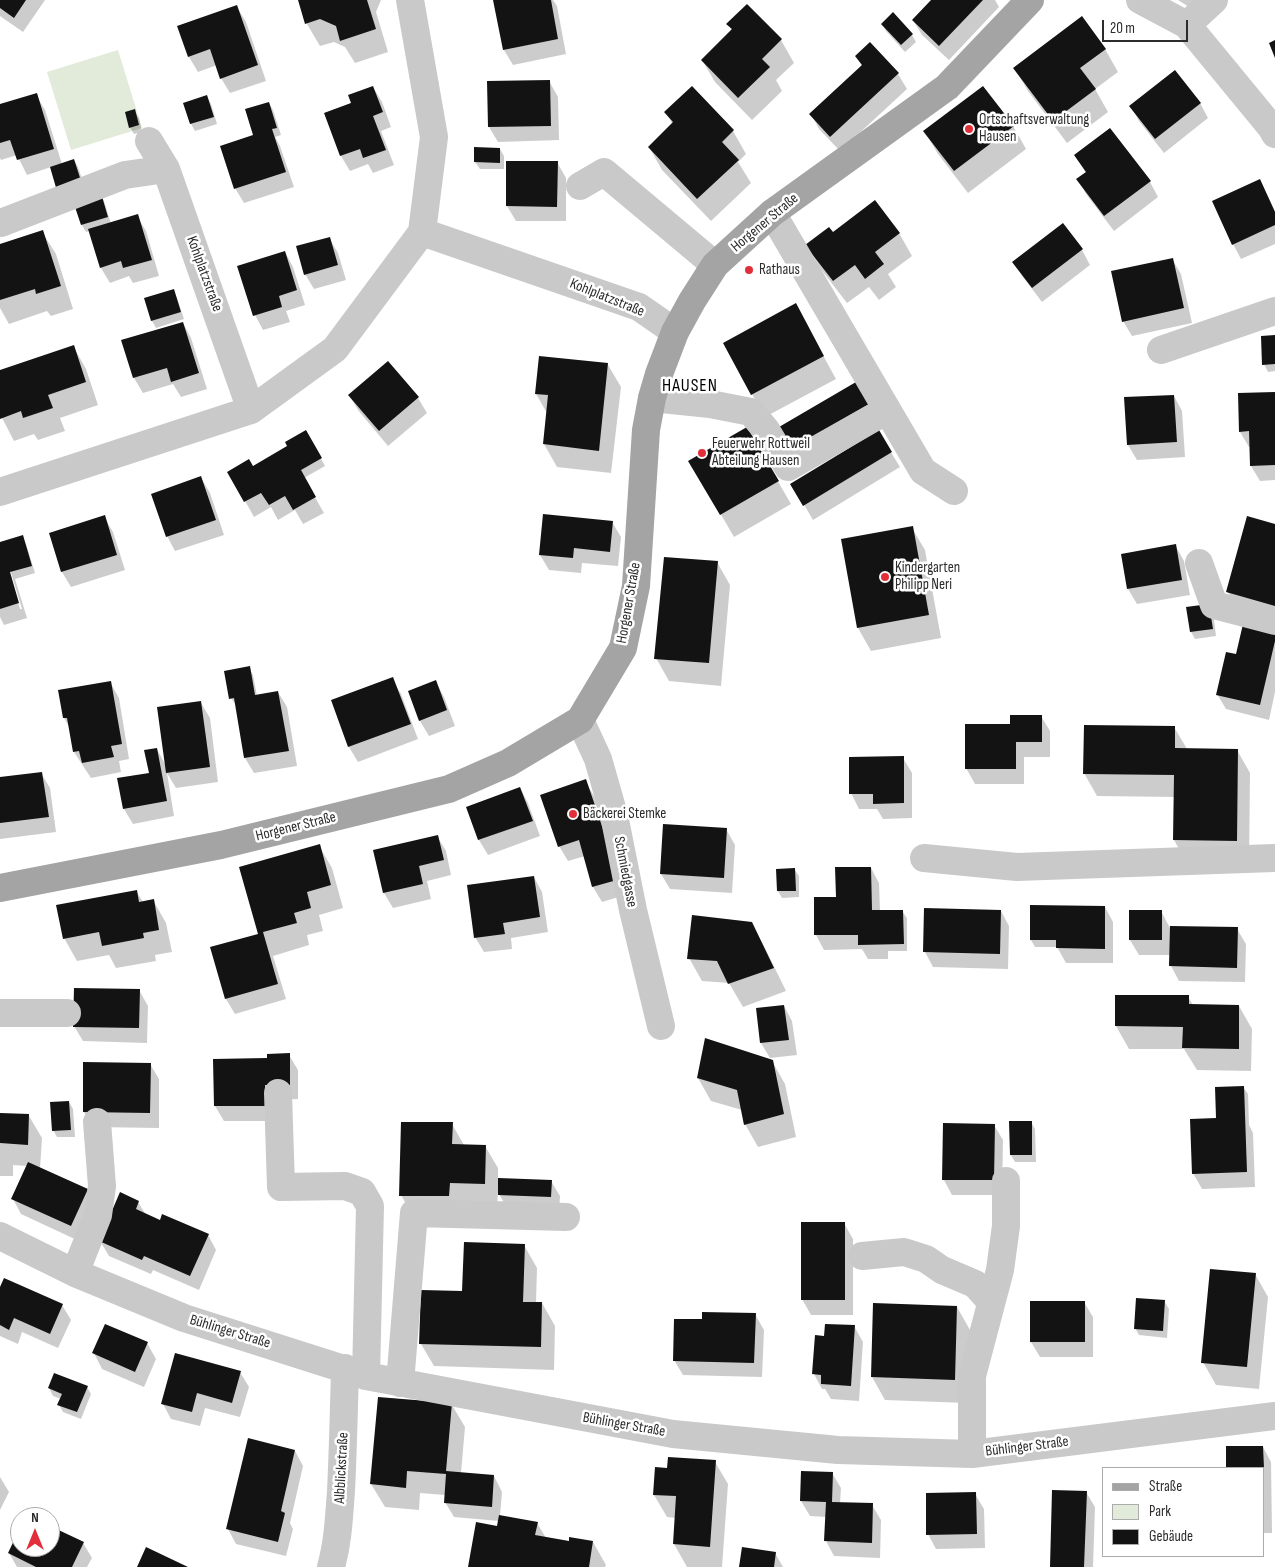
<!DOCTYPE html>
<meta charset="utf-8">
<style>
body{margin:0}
#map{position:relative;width:1275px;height:1567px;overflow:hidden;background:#fff;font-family:"Sofia Sans Condensed",sans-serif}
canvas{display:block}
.legend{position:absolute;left:1102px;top:1467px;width:162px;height:90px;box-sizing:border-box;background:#fff;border:1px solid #ababab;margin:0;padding:6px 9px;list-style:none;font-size:15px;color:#2c2c2c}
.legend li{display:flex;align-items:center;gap:10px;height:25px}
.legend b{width:25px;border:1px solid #ababab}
.north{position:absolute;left:10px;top:1507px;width:50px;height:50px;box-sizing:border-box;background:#fff;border:1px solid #ababab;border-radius:50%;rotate:0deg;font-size:14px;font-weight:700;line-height:20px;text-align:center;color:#2c2c2c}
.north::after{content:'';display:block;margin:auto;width:18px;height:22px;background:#e22e3a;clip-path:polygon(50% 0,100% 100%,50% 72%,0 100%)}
.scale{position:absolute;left:1102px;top:20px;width:86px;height:22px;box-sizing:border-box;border:2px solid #2c2c2c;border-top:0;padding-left:6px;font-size:15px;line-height:18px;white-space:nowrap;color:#2c2c2c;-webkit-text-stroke:4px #fff;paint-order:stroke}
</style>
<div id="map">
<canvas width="1275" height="1567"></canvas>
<ul class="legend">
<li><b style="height:6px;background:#a4a4a4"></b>Straße</li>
<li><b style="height:14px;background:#e2ead9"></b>Park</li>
<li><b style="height:14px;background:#131313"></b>Gebäude</li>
</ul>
<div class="north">N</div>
<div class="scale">20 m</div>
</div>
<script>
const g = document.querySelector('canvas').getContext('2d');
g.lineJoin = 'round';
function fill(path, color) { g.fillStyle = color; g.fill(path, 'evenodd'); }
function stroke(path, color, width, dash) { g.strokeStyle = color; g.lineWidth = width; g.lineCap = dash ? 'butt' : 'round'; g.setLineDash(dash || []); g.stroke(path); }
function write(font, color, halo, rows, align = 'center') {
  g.font = font + ' "Sofia Sans Condensed",sans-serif'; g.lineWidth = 5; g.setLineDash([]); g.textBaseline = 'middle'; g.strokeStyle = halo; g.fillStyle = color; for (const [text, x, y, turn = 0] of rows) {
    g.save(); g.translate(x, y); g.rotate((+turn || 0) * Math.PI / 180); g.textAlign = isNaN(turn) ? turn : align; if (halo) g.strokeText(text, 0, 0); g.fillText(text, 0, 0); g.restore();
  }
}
const green = new Path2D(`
 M118 50 142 128 71 150 47 72Z`);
const shadow = new Path2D(`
 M0 0H45L23 32 0 16Z
 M299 0H381L376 12 388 52 355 63 345 47 334 42 320 46 307 24Z
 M500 0H553L557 6 566 54 513 65 504 50Z
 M932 0H995L999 7 949 60 922 35 913 20Z
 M1178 0H1210L1200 14Z
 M747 6 781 40 794 63 776 80 782 91 752 120 715 82 702 60 732 31 728 24Z
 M237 7 246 22 266 81 230 93 221 78 217 65 198 72 189 57 179 27Z
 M893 14 912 35 916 42 905 52 886 31 882 24Z
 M870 44 898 74 907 89 840 151 819 129 811 114 862 66 856 56Z
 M1105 49 1118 72 1095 89 1108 112 1067 143 1028 91 1015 69Z
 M549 81 558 97 559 140 498 142 489 127Z
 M373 87 382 102 391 127 381 131 394 165 373 173 368 164 350 171 341 156 325 113 352 103Z
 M692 88 733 131 746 154 738 162 751 183 711 221 662 170 649 147 673 125 666 112Z
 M36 95 45 110 62 164 74 160 78 167 86 191 51 167 27 175 17 155 1 160 0 158V106Z
 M207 96 211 104 217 124 195 131 191 124 185 103Z
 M269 103 273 110 281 135 275 137 280 146 294 187 244 203 235 188Z
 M1200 103 1208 118 1164 153 1139 121 1131 106Z
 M134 111 139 118 142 132 134 134 130 127Z
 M1013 126 1026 149 968 193 938 154 925 132Z
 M1110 129 1150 182 1158 197 1114 231 1086 194 1078 179 1086 173 1075 155Z
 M500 149 504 156V169H480L475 162Z
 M557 162 566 178V221H516L507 206Z
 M1260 181 1275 211V244L1241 259 1233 244Z
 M100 194 104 201 111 224 137 216 146 231 159 276 133 283 129 276 110 283 101 268 90 231 86 232 82 225 74 202Z
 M42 232 56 254 73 309 51 316 47 311 9 324 0 308V245Z
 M899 233 912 256 888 274 896 287 879 300 869 287 847 303 820 268 807 245 832 234Z
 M329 238 338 253 346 280 314 289 305 274Z
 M1082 250 1090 265 1042 302 1023 277 1014 262Z
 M285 252 293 267 305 305 286 311 290 322 263 330 255 315Z
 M1172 259 1181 274 1192 323 1132 336 1123 321Z
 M173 291 177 298 184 319 156 328 152 321 145 299Z
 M183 323 191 338 207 389 181 397 173 384 143 393 134 378 123 341Z
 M808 328 836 379 765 417 752 394Z
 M1275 336V371L1268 372 1264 364Z
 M73 346 86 369 98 405 60 418 65 431 38 440 34 434 14 441 0 414V371Z
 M608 365 621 387 611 473 557 467 544 444 547 413 536 394Z
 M856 384 876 419 801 463 780 427Z
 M1275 394V480L1260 481 1251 466 1250 447H1249L1240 432Z
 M349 395 418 398 427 413 388 446 358 410Z
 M1174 396 1182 411 1185 457 1137 460 1128 445 1126 398Z
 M747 428 791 504 734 537 690 461Z
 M878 431 900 467 813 520 792 484Z
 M306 432 325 466 304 478 324 513 303 524 295 510 278 520 271 507 254 517 229 472 253 468 287 448Z
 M201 478 210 493 224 535 175 551 167 536Z
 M104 517 113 532 125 570 71 587 62 572 50 534Z
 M612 522 621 537 618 566 582 563 581 573 549 570 540 555Z
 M1275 525V625L1241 615 1228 592Z
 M912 528 925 550 941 638 871 651 858 628 842 540Z
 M22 536 26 544 35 573 15 579 27 618 4 625 0 617V543ZM3 553H5L22 609H20Z
 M1175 545 1184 561 1190 595 1137 604 1128 589Z
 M717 562 730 585 721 686 669 681 656 658Z
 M1213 612 1216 636 1195 639 1191 632Z
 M1275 632V692L1269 720 1226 709 1217 694 1237 656Z
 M249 668 253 675 257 696 278 692 287 707 297 766 254 773 245 758 236 705 231 698Z
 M392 679 401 694 418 739 358 762 349 747 332 701Z
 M110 682 119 698 129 759 119 761 121 772 91 778 74 752 70 728 64 718Z
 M436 682 444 697 455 726 429 736 420 721 409 692Z
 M201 703 210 718 218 782 176 788 167 773 174 816 133 824 124 809 150 774 157 749 166 766Z
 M1041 716 1050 731V757H1024V784H975L966 768Z
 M1174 727 1187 749 1237 750 1250 773 1249 864 1187 863 1174 840 1175 797 1097 796 1084 773Z
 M903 758 912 773V818L883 819 877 809H859L851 793Z
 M41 773 50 788 56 832 0 839V779Z
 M585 781 594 796 612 848 625 895 602 902 593 887 585 856 568 861 559 846Z
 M520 788 528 803 540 836 488 855 479 840 467 807Z
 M726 829 735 845 732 893 670 889 661 874Z
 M437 836 446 851 451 875 427 881 431 899 393 908 384 893 374 851Z
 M319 846 332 868 343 908 319 915 323 931 307 935 309 945 273 956 286 999 235 1014 226 999 212 948 260 934Z
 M871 868 879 883 880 911H902L907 918V951H888V959H868L862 949 824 950 816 935 837 898Z
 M794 869 799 876V897L782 898 778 891Z
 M534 877 542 892 548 932 511 938 512 949 484 952 475 937Z
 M136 891 143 902 153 900 166 923 172 952 155 955 156 961 116 968 109 955 77 961 64 938Z
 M1105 907 1113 922V963H1066L1057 947H1035L1031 940Z
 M925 910 1001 911 1009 926 1008 969 933 967 925 952Z
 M1130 911H1161L1170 928 1237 929 1246 944 1245 982 1179 981 1171 966V955H1139L1130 940Z
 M751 923 764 946 786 991 743 1007 729 983 702 981 689 958Z
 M139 990 148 1006 147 1043 83 1041 74 1026Z
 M1188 997 1193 1005 1239 1006 1252 1029 1251 1071 1197 1070 1184 1049H1129L1116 1026Z
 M784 1006 792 1021 797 1055 770 1058 761 1043Z
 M289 1055 298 1070V1099L273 1100V1121H224L215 1106 268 1060Z
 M772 1061 785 1084 796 1137 758 1147 745 1124 742 1110 711 1101 698 1078Z
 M84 1063 150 1064 159 1079V1128L93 1127 84 1112Z
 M1243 1087 1248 1094 1249 1125 1253 1133 1255 1187 1202 1189 1193 1173 1218 1119Z
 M69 1102 73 1109 75 1137H57L53 1130Z
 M29 1116 42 1138 40 1169 87 1190 96 1205 79 1241 21 1214 13 1199 28 1166 13 1165V1176H0V1124Z
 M1031 1122 1035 1129 1036 1162H1015L1011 1155Z
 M452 1124 464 1145 485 1146 498 1168V1179L551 1181 560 1196 559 1212 508 1210 498 1192 497 1206 414 1218 401 1195Z
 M994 1125 1003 1140 1002 1195H952L944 1180Z
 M138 1202 146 1215 160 1221 208 1235 216 1250 199 1290 153 1270 151 1274 109 1256 100 1241Z
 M844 1223 853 1239V1315H811L802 1299Z
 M524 1245 537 1268 536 1303H542L555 1326 554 1370 434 1366 421 1344 463 1292Z
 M1255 1274 1268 1297 1259 1389 1216 1385 1203 1362Z
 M0 1290 62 1305 71 1320 58 1348 22 1332 18 1344 0 1336Z
 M1164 1301 1169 1309 1167 1338 1139 1335 1135 1328Z
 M1031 1302H1084L1093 1317V1357H1040L1031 1342Z
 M874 1304 957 1307 970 1330 967 1403 885 1400 872 1377Z
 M755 1314 764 1330 762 1377 683 1375 674 1360 704 1321Z
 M854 1326 863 1342 859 1401 831 1399 825 1389H822L814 1374 825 1337Z
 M147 1343 156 1359 144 1387 102 1369 94 1353Z
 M240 1372 249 1387 240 1417 205 1408 200 1426 171 1419 163 1404Z
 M87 1387 91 1394 81 1419 63 1412 59 1405 61 1399 53 1396 49 1388Z
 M452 1405 465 1427 461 1473 494 1476 502 1492 500 1516 537 1523 546 1538 570 1542H593L606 1565 605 1567H469L498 1527 499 1521 454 1517 445 1502V1495L420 1493 419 1510 385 1507 371 1484Z
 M1227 1447H1263L1271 1462 1272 1533H1264V1468H1227Z
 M295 1451 303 1466 290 1523 293 1529 286 1556 236 1544 228 1529Z
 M715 1462 728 1484 722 1567H687L674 1544 676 1518 667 1517 654 1495 668 1469Z
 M832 1473 841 1488 840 1504 872 1505 881 1520 880 1558 834 1556 826 1541V1517L810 1516 801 1501Z
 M0 1477 9 1492 0 1510Z
 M1086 1492 1095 1507 1093 1567H1051Z
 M975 1494 984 1509 985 1548 936 1549 928 1534Z
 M50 1527 83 1543 92 1558 87 1567H17L9 1553 20 1531V1547H50Z
 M775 1553 783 1567H740Z`);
const building = new Path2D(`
 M0 0H26L14 18 0 8Z
 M298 0H367L376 29 340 41 336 26 320 19 305 24Z
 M493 0H551L558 39 503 50Z
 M931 0H983L939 46 912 20Z
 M747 4 782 39 762 59 770 67 738 98 701 60 732 29 726 24Z
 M237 5 258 65 220 79 210 49 188 57 177 26Z
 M893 12 913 34 901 45 881 24Z
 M1082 16 1106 49 1080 68 1096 89 1053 121 1013 68Z
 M1275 40V58L1269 43Z
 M870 42 899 73 830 137 809 114 862 65 855 56Z
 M1175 70 1201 103 1155 139 1129 106Z
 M550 80 551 126 488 127 487 81Z
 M373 86 383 112 373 116 386 150 363 158 360 149 340 156 324 113 351 103 348 95Z
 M692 86 734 130 722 142 739 160 697 199 648 147 673 122 664 112Z
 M983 86 1014 126 954 171 923 131Z
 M37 93 54 149 17 160 10 140 0 143V104Z
 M207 95 214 117 190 124 183 103Z
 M269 102 277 128 272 129 286 172 234 189 220 146 253 135 245 109Z
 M135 109 139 125 129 128 125 112Z
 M1110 128 1151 181 1104 216 1076 179 1086 172 1074 155Z
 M474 147 500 148V163L474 162Z
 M74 159 82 184 57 191 50 167Z
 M506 161H558L557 207 506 206Z
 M1260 179 1275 212V225L1232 245 1212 201Z
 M101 193 108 217 81 225 73 201Z
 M875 200 900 233 875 252 884 264 865 279 855 265 833 281 805 245 829 227 833 232Z
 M138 214 152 260 123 268 121 261 100 268 88 229Z
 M1063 223 1083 249 1032 288 1012 262Z
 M43 230 61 286 36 294 35 289 0 300V244Z
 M330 237 338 265 304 275 296 246Z
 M285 251 297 290 279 296 282 307 253 316 237 266Z
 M1173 258 1184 308 1122 322 1111 271Z
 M174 289 181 312 151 321 144 298Z
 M796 303 824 356 751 395 723 343Z
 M183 322 199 373 171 382 167 368 133 378 121 340Z
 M1275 335V364L1262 365 1261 336Z
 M74 345 86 382 48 395 53 408 23 418 21 411 0 419V370Z
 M539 356 608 363 599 451 543 444 548 395 535 394Z
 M388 361 419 397 379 431 348 395Z
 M856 382 869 404 791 448 779 427Z
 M1275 392V465L1250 466 1249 431 1239 432 1238 393Z
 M1174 395 1177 442 1127 445 1124 397Z
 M747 427 779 481 720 515 688 461Z
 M306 430 322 458 301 470 316 497 293 510 285 496 269 505 261 493 244 502 227 472 249 459 253 466 287 446 285 442Z
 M879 430 892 452 803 506 790 484Z
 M201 476 216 520 166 537 151 494Z
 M543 514 613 521 610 552 574 548 573 558 539 555Z
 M105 515 117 555 61 572 49 533Z
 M1247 516 1275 524V606L1226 592Z
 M913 526 929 615 857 628 841 539Z
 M23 535 32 566 10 572 19 603 0 609V542Z
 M1176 544 1182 580 1127 589 1121 554Z
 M664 557 718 561 709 663 654 659Z
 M1209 604 1213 629 1190 632 1186 607Z
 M1243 624 1275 631V641L1260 705 1216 695 1226 652 1236 654Z
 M250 666 255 695 278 691 289 751 244 758 234 698 229 699 224 671Z
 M393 677 411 724 348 747 331 700Z
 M436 680 447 710 419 721 408 691Z
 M111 681 122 744 111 746 114 757 82 763 79 751 73 752 67 718H63L58 690Z
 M201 701 210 767 166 773 157 707Z
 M1010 715H1042V742H1016V769H965V724H1010Z
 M1084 725 1175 726V748L1238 749 1237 841 1173 840 1174 775 1083 774Z
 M157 748 167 801 123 809 117 778 149 773 144 750Z
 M904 756V803L873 804V794H849V757Z
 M42 772 49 817 0 823V777Z
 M586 779 604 832 617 880 592 887 579 840 558 847 540 795Z
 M520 787 533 821 478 840 466 807Z
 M663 824 727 828 724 878 660 874Z
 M438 835 444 860 419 866 423 884 383 893 373 850Z
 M320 844 331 885 307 892 311 908 294 913 297 923 263 932 278 984 225 999 210 947 258 934 239 867Z
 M835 867H871L872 910H903L904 944 858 945V935H814V897H836Z
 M795 868 796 891H777L776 869Z
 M534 876 540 917 503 923 505 934 474 938 467 885Z
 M137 890 139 902 154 899 159 930 143 933 144 938 102 946 99 932 63 939 56 905Z
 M1030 905 1105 906V949L1056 948V940H1030Z
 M924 908 1001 910 1000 954 923 952Z
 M1129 910H1162V940H1129Z
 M692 915 752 922 774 968 728 984 717 961 687 959Z
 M1170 926 1238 927 1237 968 1169 966Z
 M74 988 140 989 139 1028 73 1027Z
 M1115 995H1189V1004L1239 1005V1049L1182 1048 1183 1027 1115 1026Z
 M784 1005 789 1040 760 1043 756 1008Z
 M705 1038 773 1060 784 1114 744 1125 737 1090 697 1078Z
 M290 1053V1085H265V1106H214L213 1059 267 1058V1054Z
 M83 1062 151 1063 150 1113 83 1112Z
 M1244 1086 1247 1172 1192 1174 1190 1119 1216 1118 1215 1087Z
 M69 1101 71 1130 52 1131 50 1102Z
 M0 1113 29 1114 28 1145 0 1143Z
 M1009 1121H1032V1155H1010Z
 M401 1122H453L452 1144 486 1145 485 1184 450 1183 449 1196H399Z
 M943 1123 995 1124 994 1180H942Z
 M28 1162 88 1189 71 1226 11 1199Z
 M498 1178 552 1180 551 1197 498 1195Z
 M120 1192 139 1201 136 1209 160 1220 162 1214 209 1234 190 1276 144 1256 142 1260 99 1241Z
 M801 1222H845V1300H801Z
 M464 1242 525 1244 523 1302H542L541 1347 419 1344 421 1290 462 1291Z
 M1210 1269 1256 1273 1247 1367 1201 1363Z
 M4 1278 63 1304 50 1334 14 1318 9 1330 0 1325V1287Z
 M1136 1298 1165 1300 1163 1331 1134 1329Z
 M1030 1301H1085V1342H1030Z
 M873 1303 957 1306 955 1380 871 1377Z
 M702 1312 756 1313 754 1363 673 1361 674 1319H702Z
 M105 1324 148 1342 135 1372 92 1353Z
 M825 1324 855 1325 851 1386 821 1384V1375L812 1374 815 1335 824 1336Z
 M175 1353 241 1371 232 1403 197 1393 192 1412 161 1404Z
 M54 1373 88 1386 77 1412 57 1405 62 1394 48 1388Z
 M378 1397 452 1403 446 1471 494 1475 492 1507 444 1503 446 1474 407 1471 406 1488 370 1484Z
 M248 1438 295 1450 281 1511 285 1513 278 1542 226 1529Z
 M1226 1446H1263L1264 1468H1226Z
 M668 1457 716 1460 710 1547 673 1544 676 1496 653 1495 655 1467 667 1468Z
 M801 1471 833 1472 832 1502 873 1503 872 1543 824 1541 826 1502 800 1501Z
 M1052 1490 1087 1491 1084 1567H1050Z
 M976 1492 977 1534 926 1535V1493Z
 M499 1515 538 1522 535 1535 569 1541V1537L593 1541 589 1567H468L476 1522 497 1526Z
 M50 1526 84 1542 72 1567H36L8 1553 20 1528V1547H50Z
 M146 1547 188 1567H137Z
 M742 1547 776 1552 774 1567H739Z`);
const minor = new Path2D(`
 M1140 0 1187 25 1271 127 1275 134
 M1187 25 1214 0
 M149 141 166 169 251 410
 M580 186 604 172 715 265
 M772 213 923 471 954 491
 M1 223 125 175 166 169
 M422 232 639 307 675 332
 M1161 350 1275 311
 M652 398 710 404 751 412 766 430 788 467 887 410
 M0 492 251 410 335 349 422 232 434 137 410 0
 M1199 563 1214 605 1275 621
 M580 720 598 759 614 815 633 910 661 1026
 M924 858 1017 867 1275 858
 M0 1013H67
 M278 1093 281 1187 345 1186 362 1192 370 1206 366 1376
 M0 1236 75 1273 184 1318 366 1376 673 1434 838 1450 972 1454 1275 1416
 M862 1256 904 1252 926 1259 942 1270 975 1284 991 1302
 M75 1273 98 1215 102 1186 97 1122
 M400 1383 414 1213 566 1217
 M972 1454V1376L1000 1270 1006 1226V1181
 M331 1567C338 1542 339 1517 341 1491 343 1450 344 1409 345 1368`);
const major = new Path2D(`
 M0 888 221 845 449 789 508 763 580 720 623 648 636 586 646 430 652 398 659 374 675 332 692 301 715 265 772 213 947 87 1030 0`);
const markers = [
 [969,129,5,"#e22e3a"],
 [749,270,5,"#e22e3a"],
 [702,453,5,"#e22e3a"],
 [885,577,5,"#e22e3a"],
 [573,814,5,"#e22e3a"]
];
const poiNames = [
 ["Ortschaftsverwaltung",979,120],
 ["Hausen",979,137],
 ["Rathaus",759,270],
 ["Feuerwehr Rottweil",712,444],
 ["Abteilung Hausen",712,461],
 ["Kindergarten",895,568],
 ["Philipp Neri",895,585],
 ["Bäckerei Stemke",583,814]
];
const streetNames = [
 ["Horgener Straße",765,223,-40],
 ["Kohlplatzstraße",204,274,70],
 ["Kohlplatzstraße",607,298,22],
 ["Horgener Straße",629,603,-80],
 ["Horgener Straße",296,827,-14],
 ["Schmiedgasse",625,872,79],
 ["Bühlinger Straße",230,1332,17],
 ["Bühlinger Straße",624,1425,10],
 ["Bühlinger Straße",1027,1447,-7],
 ["Albblickstraße",342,1468,-87]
];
const quarterNames = [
 ["HAUSEN",690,386]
];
fill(green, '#e2ead9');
fill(shadow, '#0003');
fill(building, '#131313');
stroke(minor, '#c9c9c9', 28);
stroke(major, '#a4a4a4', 28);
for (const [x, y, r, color] of markers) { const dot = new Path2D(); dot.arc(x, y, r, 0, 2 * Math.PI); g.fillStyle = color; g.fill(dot); stroke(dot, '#fff', 2); }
write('15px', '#2c2c2c', '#fff', poiNames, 'left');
write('15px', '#2c2c2c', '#fff', streetNames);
g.letterSpacing = '1px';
write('18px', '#000', '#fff', quarterNames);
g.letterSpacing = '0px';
</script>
